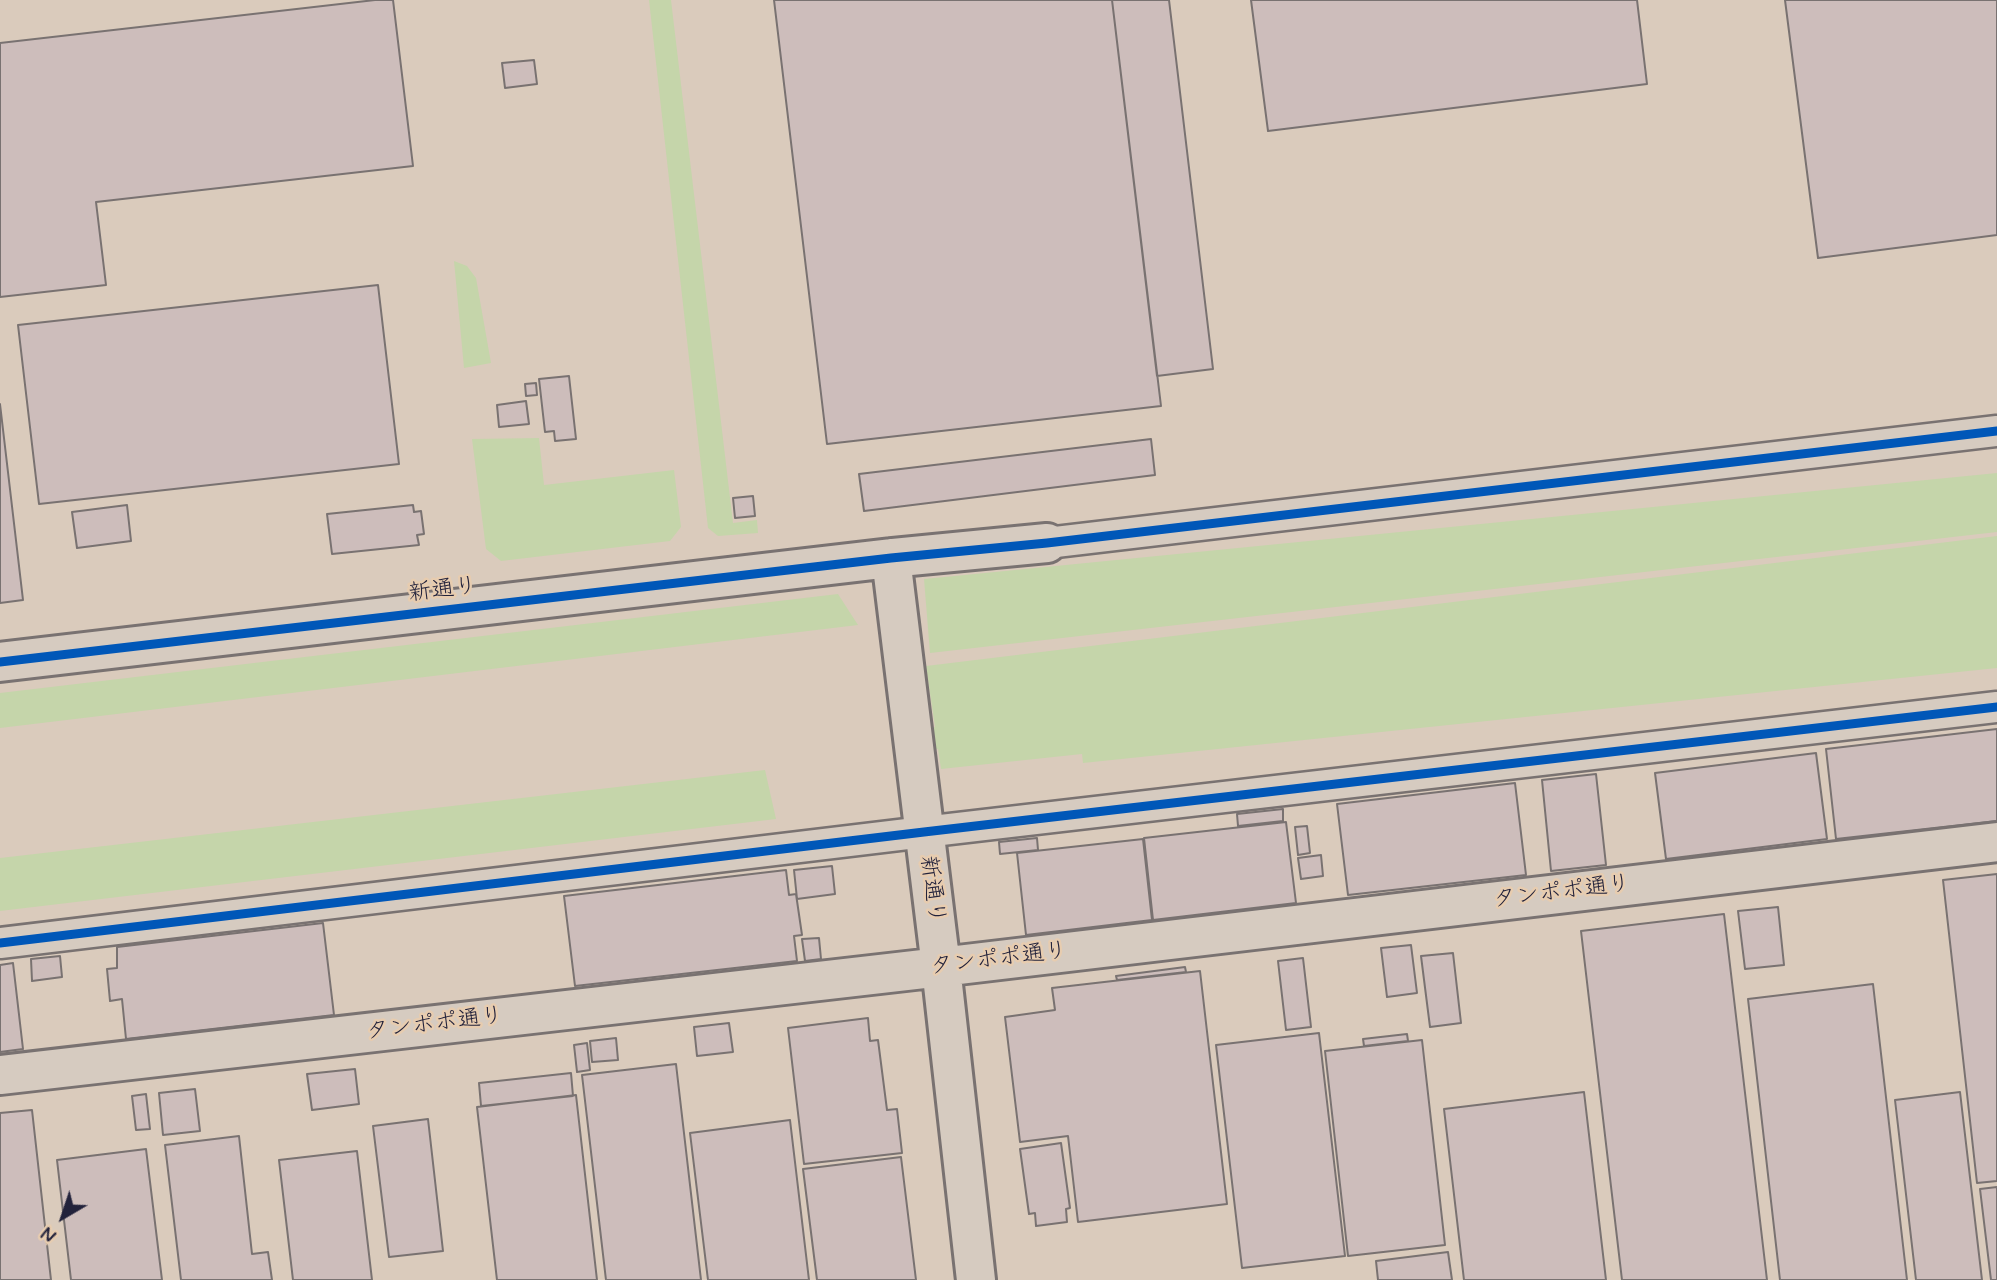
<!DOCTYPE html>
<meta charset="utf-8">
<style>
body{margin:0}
#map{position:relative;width:1997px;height:1280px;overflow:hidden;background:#dacbbc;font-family:Mynerve,sans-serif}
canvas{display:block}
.north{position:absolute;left:28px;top:1182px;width:70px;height:70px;-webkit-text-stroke:5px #e7ccaf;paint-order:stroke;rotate:219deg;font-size:19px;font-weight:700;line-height:28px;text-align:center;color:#22223b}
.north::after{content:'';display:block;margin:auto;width:24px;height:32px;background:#22223b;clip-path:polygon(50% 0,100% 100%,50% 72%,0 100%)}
</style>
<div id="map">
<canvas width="1997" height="1280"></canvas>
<div class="north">N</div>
</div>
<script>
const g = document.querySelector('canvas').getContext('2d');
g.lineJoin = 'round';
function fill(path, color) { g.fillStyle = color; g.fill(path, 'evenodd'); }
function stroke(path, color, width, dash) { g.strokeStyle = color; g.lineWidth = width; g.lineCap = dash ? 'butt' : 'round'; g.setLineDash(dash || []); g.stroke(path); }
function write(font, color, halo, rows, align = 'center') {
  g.font = font + ' Mynerve,"Klee One",sans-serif'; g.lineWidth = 5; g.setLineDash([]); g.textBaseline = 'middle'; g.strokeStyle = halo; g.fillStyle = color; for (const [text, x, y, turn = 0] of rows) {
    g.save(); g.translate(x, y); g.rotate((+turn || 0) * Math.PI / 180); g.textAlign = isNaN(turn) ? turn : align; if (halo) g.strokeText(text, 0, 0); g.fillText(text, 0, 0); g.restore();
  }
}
const green = new Path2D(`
 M649 0H671L733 523 757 520 758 533 718 536 708 528Z
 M454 261 467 266 476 278 491 363 464 368Z
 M539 438 544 485 674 470 681 527 670 541 501 561 486 549 472 439Z
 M1997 473V532L930 653 924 579Z
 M1997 536V668L1083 763 1082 754 941 769 938 749 933 750 931 728 935 727 926 666Z
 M838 594 858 625 0 728V693Z
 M765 770 776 819 0 911V858Z`);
const building = new Path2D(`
 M375 0H393L413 166 96 202 106 285 0 297V43Z
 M774 0H1112L1161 406 827 444Z
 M1112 0H1169L1213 369 1157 376Z
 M1251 0H1637L1647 84 1268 131Z
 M1785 0H1997V235L1818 258Z
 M534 60 537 84 505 88 502 63Z
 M378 285 399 464 39 504 18 325Z
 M569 376 576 439 555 441 554 431 545 432 539 379Z
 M536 383 537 395 526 396 525 384Z
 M526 401 529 424 499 427 497 405Z
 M0 404 23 600 0 603Z
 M1151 439 1155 475 864 511 859 474Z
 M753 496 755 516 735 518 733 498Z
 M127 505 131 541 77 548 72 512Z
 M413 505 414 512 421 511 424 534 417 535 419 545 332 554 327 514Z
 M1997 729V821L1836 839 1826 749Z
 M1816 753 1827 839 1666 859 1655 773Z
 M1596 774 1606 865 1551 871 1542 780Z
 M1515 783 1526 875 1348 895 1337 804Z
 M1283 809V821L1238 826 1237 814Z
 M1286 822 1296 903 1153 920 1144 838Z
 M1307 826 1310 853 1298 855 1295 827Z
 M1037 838 1038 850 1000 854 999 842Z
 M1143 839 1152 920 1026 935 1017 853Z
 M1321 855 1323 876 1301 879 1298 858Z
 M832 866 835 894 797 899 794 870Z
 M786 870 789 895 796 894 802 935 794 936 797 961 575 986 564 896Z
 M1997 874V1181L1977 1183 1943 880Z
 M1778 907 1784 965 1745 969 1738 911Z
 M1724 914 1767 1280H1622L1581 931Z
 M323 923 334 1015 126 1039 122 999 110 1001 107 969 117 968V947Z
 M819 938 821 959 805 961 802 939Z
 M1411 945 1417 993 1387 997 1381 948Z
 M1453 953 1461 1023 1430 1027 1421 956Z
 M60 956 62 977 32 981 31 959Z
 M1303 958 1311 1027 1286 1030 1278 961Z
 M13 963 23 1049 0 1052V965Z
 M1185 967 1186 972 1117 980 1116 976Z
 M1200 971 1227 1204 1078 1222 1068 1136 1020 1142 1005 1017 1055 1010 1052 988Z
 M1873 984 1907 1280H1780L1748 999Z
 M868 1018 870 1041 878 1040 887 1110 897 1109 902 1153 804 1164 788 1028Z
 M729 1023 733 1052 697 1056 694 1027Z
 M1319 1033 1345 1256 1242 1268 1216 1045Z
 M1407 1034 1408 1041 1364 1046 1363 1039Z
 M616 1038 618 1060 592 1062 590 1041Z
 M1422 1040 1445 1245 1348 1256 1325 1051Z
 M587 1043 590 1070 577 1072 574 1045Z
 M676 1064 701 1280H606L582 1075Z
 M355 1069 359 1104 312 1110 307 1074Z
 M571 1073 573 1096 481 1106 479 1083Z
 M195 1089 200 1131 163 1135 159 1093Z
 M1584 1092 1606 1280H1464L1444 1109Z
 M1960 1092 1982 1280H1916L1895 1100Z
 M146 1094 150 1129 136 1130 132 1096Z
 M576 1095 597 1280H497L477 1107Z
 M32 1110 51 1280H0V1113Z
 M428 1119 443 1251 389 1257 373 1126Z
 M790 1120 809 1280H708L690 1133Z
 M239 1136 252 1254 268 1252 272 1280H181L165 1145Z
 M1061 1143 1070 1208 1066 1209 1067 1222 1036 1226 1035 1213 1029 1214 1020 1149Z
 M146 1149 162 1280H71L57 1160Z
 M357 1151 372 1280H293L279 1160Z
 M901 1157 916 1280H817L803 1169Z
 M1997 1187V1280H1991L1980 1189Z
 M1448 1252 1452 1280H1378L1376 1261Z`);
const street = new Path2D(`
 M1047 543 1997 431
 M0 943 924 832 1997 707`);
const secondary = new Path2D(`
 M891 558 941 967 976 1280
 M0 662 891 558 1047 543
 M0 1075 941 967 1997 842`);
const cycleway = new Path2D(`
 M0 662 891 558 1047 543 1997 431
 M0 943 924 832 1997 707`);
const streetNames = [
 ["新通り",443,591,-7],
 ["新通り",931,890,82],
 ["タンポポ通り",1562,893,-7],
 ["タンポポ通り",999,960,-7],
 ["タンポポ通り",435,1025,-7]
];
fill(green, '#c5d5aa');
fill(building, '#cdbdbb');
stroke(building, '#797271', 2);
stroke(street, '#797271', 35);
stroke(secondary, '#797271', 44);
stroke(street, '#d6cbc0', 30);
stroke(secondary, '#d6cbc0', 38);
stroke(cycleway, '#0057b8', 9);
write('23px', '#22223b', '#e7ccaf', streetNames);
</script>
